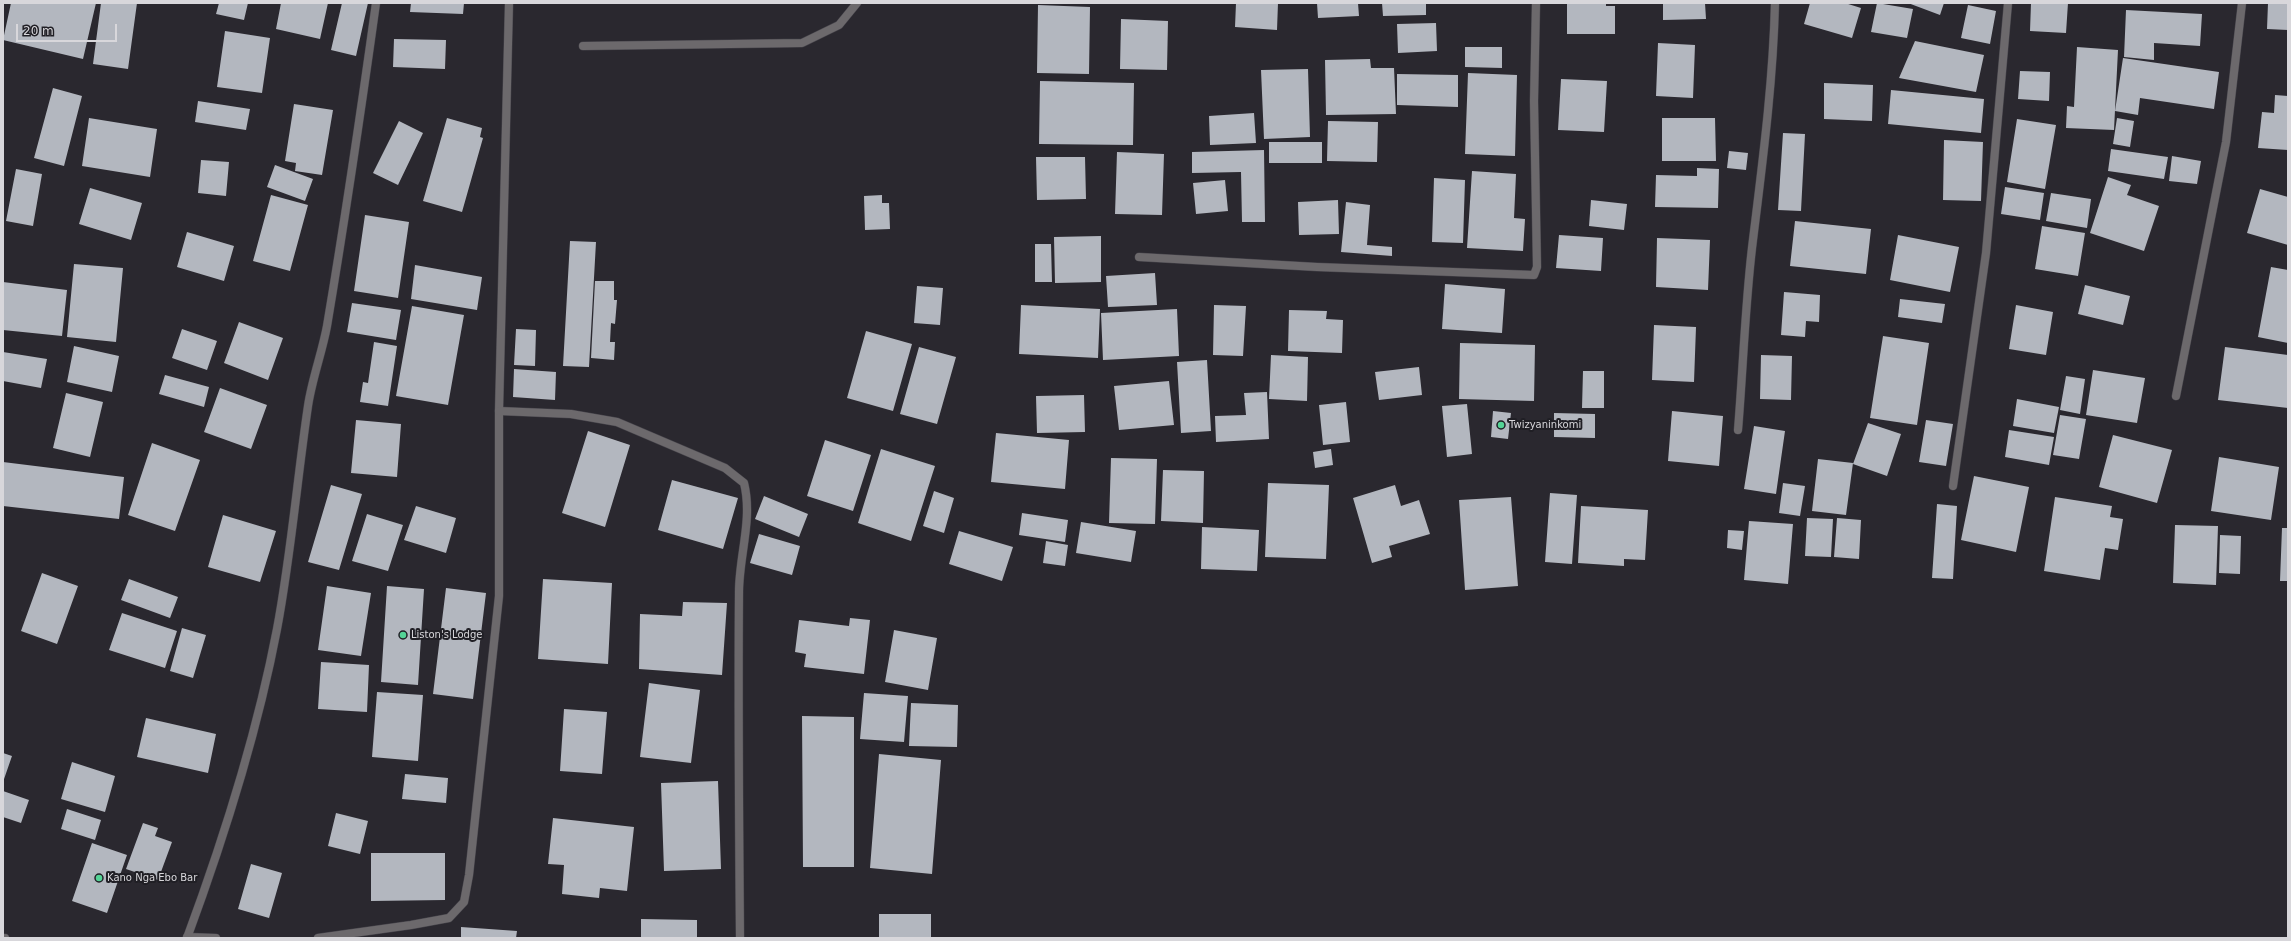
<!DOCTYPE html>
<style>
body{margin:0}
#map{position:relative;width:2291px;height:941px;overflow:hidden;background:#2a282f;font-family:"DejaVu Sans",sans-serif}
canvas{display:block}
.frame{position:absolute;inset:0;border:4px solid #d8d7db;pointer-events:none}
.scale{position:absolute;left:16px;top:24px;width:101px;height:18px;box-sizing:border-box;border:2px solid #d8d7db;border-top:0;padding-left:5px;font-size:12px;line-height:14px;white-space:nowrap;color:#d8d7db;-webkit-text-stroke:3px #201f25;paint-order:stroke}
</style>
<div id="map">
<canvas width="2291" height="941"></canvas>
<div class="frame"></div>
<div class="scale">20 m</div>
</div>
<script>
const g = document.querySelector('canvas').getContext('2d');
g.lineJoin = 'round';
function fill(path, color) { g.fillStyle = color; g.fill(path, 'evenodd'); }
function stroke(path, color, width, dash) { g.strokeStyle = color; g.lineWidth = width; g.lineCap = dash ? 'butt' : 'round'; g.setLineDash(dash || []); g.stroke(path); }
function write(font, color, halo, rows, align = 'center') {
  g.font = font + ' "DejaVu Sans",sans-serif'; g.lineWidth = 4; g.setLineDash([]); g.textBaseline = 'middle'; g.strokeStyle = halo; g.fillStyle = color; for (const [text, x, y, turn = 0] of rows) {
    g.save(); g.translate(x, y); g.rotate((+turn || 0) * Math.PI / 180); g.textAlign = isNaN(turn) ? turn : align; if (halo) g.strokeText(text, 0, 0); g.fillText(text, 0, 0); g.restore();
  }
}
const building = new Path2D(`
 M11 3H96L83 59 3 40Z
 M101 3H137L128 69 93 64Z
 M219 3H248L244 20 216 14Z
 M281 3H328L320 39 276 29Z
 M342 3H368L356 56 331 50Z
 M411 3H464L463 14 410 12Z
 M1236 3H1278L1277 30 1235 27Z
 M1317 3H1358L1359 16 1318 18Z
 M1382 3H1426V15L1383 16Z
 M1567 3H1606V6H1615V34H1567Z
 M1663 3H1705L1706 19 1663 20Z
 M1810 3H1845L1861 8 1852 38 1804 24Z
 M1877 3 1913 9 1907 38 1871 32Z
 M1908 3H1944L1940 15Z
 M2031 3H2068L2066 33 2030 31Z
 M2268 3H2288V30L2267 29Z
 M1038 5 1090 7 1089 74 1037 73Z
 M1968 5 1996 11 1990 44 1961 38Z
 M2126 10 2202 14 2200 46 2154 43V60L2124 57Z
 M1121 19 1168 21 1167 70 1120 69Z
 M1436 23 1437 51 1398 53 1397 24Z
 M225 31 270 38 262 93 217 87Z
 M394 39 446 40 445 69 393 67Z
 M1915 41 1984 55 1976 92 1899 78Z
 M1658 43 1695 45 1693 98 1656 96Z
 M1465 47H1502V68L1465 67Z
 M2077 47 2118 50 2114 130 2066 128 2067 106 2074 107Z
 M2123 58 2219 72 2214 109 2140 98 2138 115 2115 111Z
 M1370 59 1371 68H1394L1396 114 1326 115 1325 60Z
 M1308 69 1310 137 1264 139 1261 70Z
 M2020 71 2050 72 2049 101 2018 99Z
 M1468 73 1517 75 1515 156 1465 154Z
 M1397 74 1458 75V107L1397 105Z
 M1561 79 1607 81 1604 132 1558 130Z
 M1040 81 1134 83 1133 145 1039 144Z
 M1824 83 1873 85 1872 121 1824 119Z
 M53 88 82 96 64 166 34 158Z
 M1891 90 1984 99 1981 133 1888 124Z
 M2275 95 2288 96V150L2258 148 2262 112 2274 113Z
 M198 101 250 109 246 130 195 122Z
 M294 104 333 110 322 175 295 171 296 163 285 161Z
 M1254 113 1256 143 1210 145 1209 116Z
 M89 118 157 129 150 177 82 166Z
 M447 118 482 128 480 137 483 138 462 212 423 201Z
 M1662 118H1715L1716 161H1662Z
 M2117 118 2134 121 2130 147 2113 144Z
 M2017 119 2056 125 2045 189 2007 182Z
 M399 121 423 133 398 185 373 173Z
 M1328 121 1378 122 1377 162 1327 161Z
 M1783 133 1805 134 1801 211 1778 210Z
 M1944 140 1983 142 1981 201 1943 200Z
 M1269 142H1322V163H1269Z
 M2111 149 2168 157 2164 179 2108 171Z
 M1264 150 1265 222H1242L1241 172 1192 173V152Z
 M1729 151 1748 153 1746 170 1727 168Z
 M1117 152 1164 154 1162 215 1115 214Z
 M2172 156 2201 161 2197 184 2169 181Z
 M1036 157H1085L1086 199 1037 200Z
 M201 160 229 162 226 196 198 193Z
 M275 165 313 179 305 201 267 187Z
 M1697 168 1719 169 1718 208 1655 207 1656 175 1697 176Z
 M16 169 42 174 33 226 6 221Z
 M1472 171 1516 174 1514 218 1525 219 1523 251 1467 248Z
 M2108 177 2131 185 2127 195 2159 206 2144 251 2090 233Z
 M1434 178 1465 180 1463 243 1432 242Z
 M1225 180 1228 211 1196 214 1193 183Z
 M2005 187 2044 193 2040 220 2001 214Z
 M90 188 142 203 131 240 79 224Z
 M2260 189 2288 197V245L2247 233Z
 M2051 193 2091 199 2087 228 2046 221Z
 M271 195 308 205 290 271 253 261Z
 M882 195V203H889L890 229 865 230 864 196Z
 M1338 200 1339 234 1299 235 1298 202Z
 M1591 200 1627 204 1624 230 1589 226Z
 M1346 202 1370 205 1367 245 1392 247V256L1341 252Z
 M365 215 409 222 398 298 354 291Z
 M1795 221 1871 229 1866 274 1790 266Z
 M2042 226 2085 233 2078 276 2035 269Z
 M187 232 234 246 224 281 177 267Z
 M1559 235 1603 238 1601 271 1556 268Z
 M1898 235 1959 247 1950 292 1890 280Z
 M1101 236V282L1055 283 1054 237Z
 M1657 238 1710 240 1708 290 1656 287Z
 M570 241 596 242 589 367 563 366Z
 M1035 244H1051L1052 282H1035Z
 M74 264 123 268 116 342 67 337Z
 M415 265 482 277 477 310 411 299Z
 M2271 267 2288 270V343L2258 337Z
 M1155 273 1157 305 1108 307 1106 276Z
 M595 281H614V300H617L615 324 611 323 610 342H615L614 360 591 358Z
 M3 282 67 290 62 336 3 330Z
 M1445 284 1505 289 1502 333 1442 329Z
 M2085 285 2130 296 2123 325 2078 314Z
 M917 286 943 288 940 325 914 323Z
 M1784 292 1820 295 1819 322 1806 321 1805 337 1781 335Z
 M1900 299 1945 304 1942 323 1898 317Z
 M352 303 401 310 396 340 347 332Z
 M1021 305 1100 309 1098 358 1019 354Z
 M1214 305 1246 306 1243 356 1213 355Z
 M2016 305 2053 312 2046 355 2009 349Z
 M412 306 464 315 448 405 396 396Z
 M1177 309 1179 356 1103 360 1101 313Z
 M1289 310 1327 311 1326 319 1343 320 1342 353 1288 351Z
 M239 322 283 338 268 380 224 363Z
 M1654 325 1696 327 1694 382 1652 380Z
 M182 329 217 341 207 370 172 358Z
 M516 329 536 330 535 366 514 365Z
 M866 331 912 344 893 411 847 398Z
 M1883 336 1929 343 1917 425 1870 418Z
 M374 342 397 346 388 406 360 402 363 382 368 383Z
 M1460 343 1535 345 1534 401 1459 399Z
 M74 346 119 356 112 392 67 382Z
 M919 347 956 357 937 424 900 414Z
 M2225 347 2288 355V408L2218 400Z
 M3 352 47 359 41 388 3 381Z
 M1271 355 1308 357 1307 401 1269 399Z
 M1761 355 1792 356 1791 400 1760 399Z
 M1207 360 1211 431 1181 433 1177 362Z
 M1419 367 1422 395 1379 400 1375 372Z
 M514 369 556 372 555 400 513 397Z
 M2093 370 2145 378 2137 423 2086 415Z
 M1583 371H1604V408H1582Z
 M165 375 209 387 204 407 159 394Z
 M2066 376 2085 379 2080 414 2060 410Z
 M1169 381 1174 425 1119 430 1114 386Z
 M220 388 267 405 251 449 204 432Z
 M1267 392 1269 439 1216 442 1215 416 1246 415 1244 393Z
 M66 393 103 402 90 457 53 448Z
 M1084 395 1085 432 1037 433 1036 396Z
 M2017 399 2059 407 2054 433 2013 426Z
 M1346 402 1350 442 1323 445 1319 405Z
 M1467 404 1472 454 1447 457 1442 406Z
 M1493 411 1511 413 1508 439 1491 437Z
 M1672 411 1723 416 1719 466 1668 461Z
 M1554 413 1595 414V438L1554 437Z
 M2060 415 2086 419 2079 459 2053 455Z
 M356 420 401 424 397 477 351 473Z
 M1926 420 1953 424 1946 466 1919 462Z
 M1868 423 1901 434 1887 476 1853 464Z
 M1754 426 1785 431 1776 494 1744 489Z
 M2009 430 2054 437 2049 465 2005 457Z
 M588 431 630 445 605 527 562 513Z
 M996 433 1069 440 1065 489 991 482Z
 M2113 435 2172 450 2157 503 2099 487Z
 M825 440 871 455 853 511 807 496Z
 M152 443 200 460 175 531 128 515Z
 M881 449 935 466 911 541 858 523Z
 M1331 449 1333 465 1315 468 1313 452Z
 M2219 457 2279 467 2271 520 2211 511Z
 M1111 458 1157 459 1155 524 1109 523Z
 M1818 459 1853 463 1846 515 1812 511Z
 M3 462 124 477 119 519 3 506Z
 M1163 470 1204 471 1203 523 1161 521Z
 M1974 476 2029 487 2016 552 1961 540Z
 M672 480 738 498 723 549 658 530Z
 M1268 483 1329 485 1326 559 1265 557Z
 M1783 483 1805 486 1800 516 1779 513Z
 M331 485 362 494 339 570 308 562Z
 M1395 485 1401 506 1419 500 1430 534 1389 546 1392 557 1372 563 1353 498Z
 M934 491 954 498 944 533 923 526Z
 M1550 493 1577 495 1572 564 1545 562Z
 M764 496 808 514 799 537 755 519Z
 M1511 497 1518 586 1465 590 1459 500Z
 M2055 497 2112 506 2110 517 2123 519 2118 550 2105 548 2100 580 2044 571Z
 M1937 504 1957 506 1953 579 1932 578Z
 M416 506 456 518 446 553 404 540Z
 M1581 506 1648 510 1645 560 1624 559V566L1578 563Z
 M1022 513 1068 520 1065 542 1019 535Z
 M367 514 403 525 388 571 352 561Z
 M223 515 276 531 260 582 208 567Z
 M1807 518 1833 519 1831 557 1805 556Z
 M1837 518 1861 520 1859 559 1834 557Z
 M1749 521 1793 524 1788 584 1744 580Z
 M1081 522 1136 531 1131 562 1076 553Z
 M2175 525 2218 526 2216 585 2173 583Z
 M1202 527 1259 530 1257 571 1201 569Z
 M2282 528H2288V581H2280Z
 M1728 530 1744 531 1742 550 1727 548Z
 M959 531 1013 547 1002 581 949 564Z
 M759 534 800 546 792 575 750 563Z
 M2220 535 2241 536 2240 574 2219 573Z
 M1046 541 1068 545 1065 566 1043 563Z
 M42 573 78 586 57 644 21 631Z
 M129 579 178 597 170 618 121 600Z
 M543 579 612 583 608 664 538 659Z
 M327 586 371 593 361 656 318 650Z
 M387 586 424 589 418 685 381 682Z
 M446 588 486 593 473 699 433 694Z
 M683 602 727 603 722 675 639 669 640 614 682 616Z
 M122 613 177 631 165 668 109 650Z
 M850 618 870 620 864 674 804 667 806 654 795 652 799 620 849 626Z
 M182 628 206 635 193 678 170 671Z
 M894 630 937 638 928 690 885 682Z
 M321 662 369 665 367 712 318 709Z
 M649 683 700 690 691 763 640 757Z
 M377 692 423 695 418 761 372 757Z
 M864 693 908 696 904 742 860 739Z
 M911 703 958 705 957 747 909 746Z
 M564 709 607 712 602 774 560 771Z
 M802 716 854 717V867H803Z
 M146 718 216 734 208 773 137 757Z
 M3 753 12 756 3 782Z
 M879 754 941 760 932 874 870 868Z
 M72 762 115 776 105 812 61 799Z
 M405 774 448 778 446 803 402 799Z
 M718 781 721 869 664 871 661 783Z
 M3 791 29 800 21 823 3 817Z
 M67 809 101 820 95 840 61 829Z
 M336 813 368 821 360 854 328 846Z
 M553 818 634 827 627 891 600 888 599 898 562 894 564 865 548 864Z
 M143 823 158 828 155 836 172 842 158 880 126 869Z
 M92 843 127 855 107 913 72 901Z
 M371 853H445V900L371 901Z
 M251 864 282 873 269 918 238 909Z
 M879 914H931V938H879Z
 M641 919 697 920V938H641Z
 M461 927 517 931 516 938H461Z`);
const service = new Path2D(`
 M583 46 802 43 839 25 857 3
 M1139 257 1317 267 1534 275 1537 267 1534 101 1536 3
 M2176 396 2226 142 2242 3
 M1738 430C1743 369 1745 308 1752 248 1762 166 1773 85 1775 3
 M1953 486 1986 253 2008 3
 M187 937 216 938
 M318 938 411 925 449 918 464 902 469 875 499 596V411L509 3`);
const minor = new Path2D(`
 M499 411 571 414 617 422 725 468 744 483C753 519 739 556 739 592 738 707 739 823 740 938
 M3 938H5
 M187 938C224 838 257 734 277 629 291 555 297 480 308 406 312 379 322 353 327 326 345 219 361 111 376 3`);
const markers = [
 [1501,425,4,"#54d396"],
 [403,635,4,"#54d396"],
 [99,878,4,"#54d396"]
];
const poiNames = [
 ["Twizyaninkomi",1509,425],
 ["Liston's Lodge",411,635],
 ["Kano Nga Ebo Bar",107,878]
];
fill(building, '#b3b7bf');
stroke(service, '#46444b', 9);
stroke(minor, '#46444b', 9);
stroke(service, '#6c696c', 8);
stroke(minor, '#6c696c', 8);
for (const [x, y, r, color] of markers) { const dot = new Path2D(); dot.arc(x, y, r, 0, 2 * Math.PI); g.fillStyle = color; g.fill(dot); stroke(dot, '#201f25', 1.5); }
write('10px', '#d8d7db', '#201f25', poiNames, 'left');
</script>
